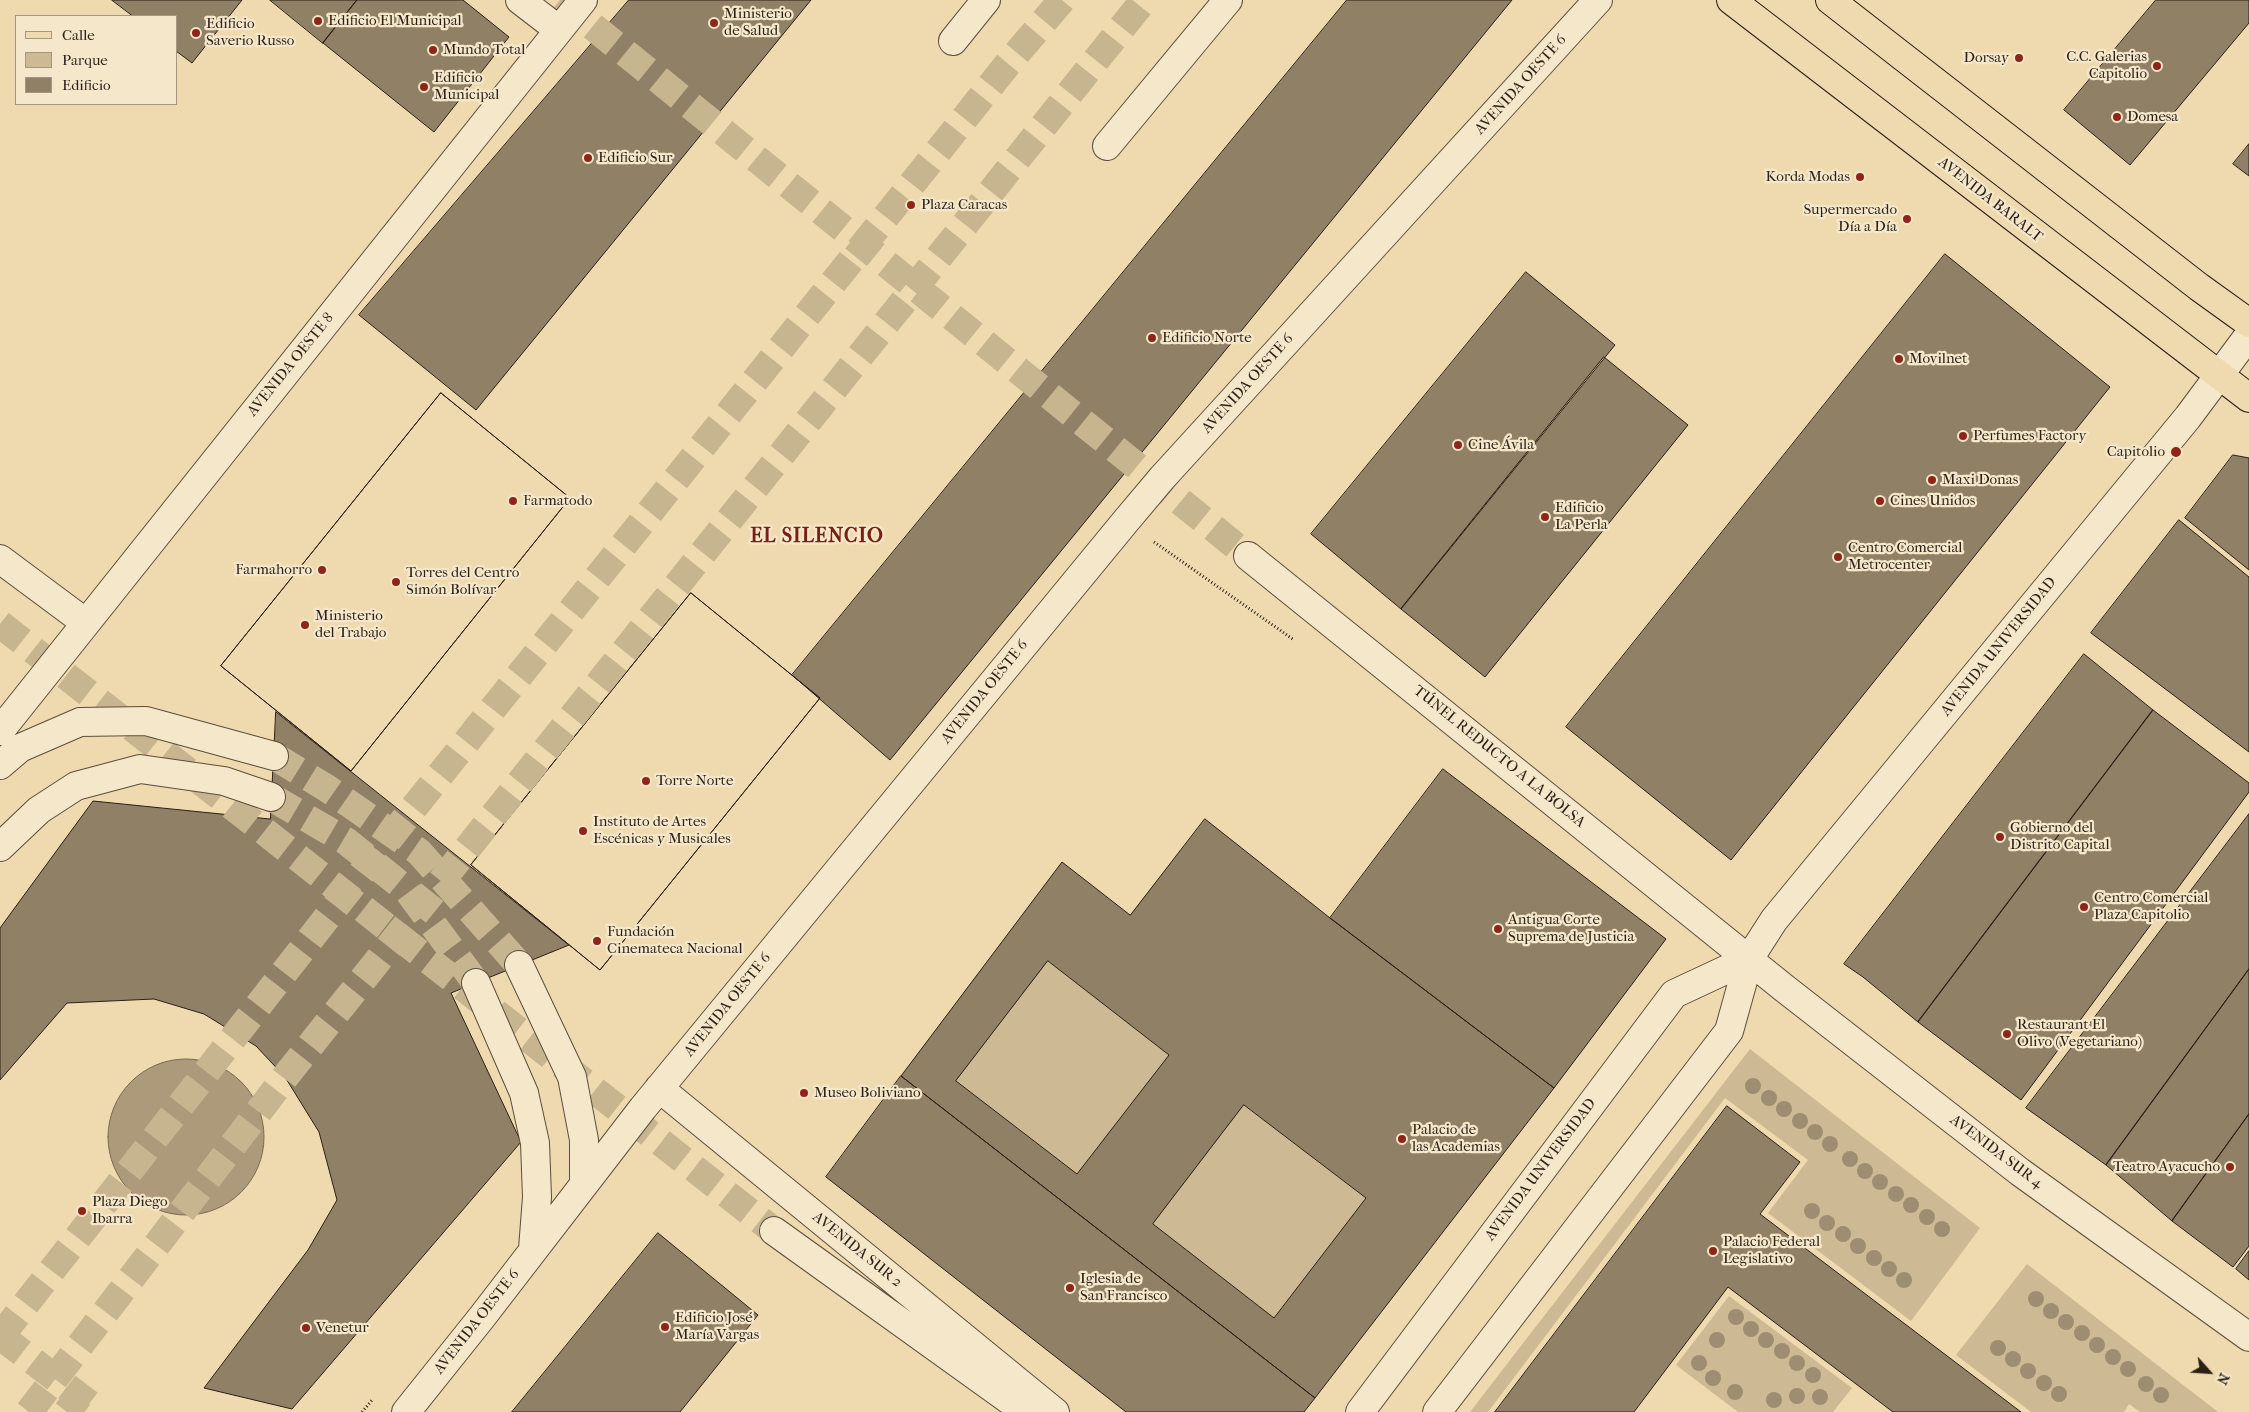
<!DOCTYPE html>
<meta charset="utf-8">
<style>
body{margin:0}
#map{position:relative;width:2249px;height:1412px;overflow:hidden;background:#eedaae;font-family:"IM FELL French Canon",serif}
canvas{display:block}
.legend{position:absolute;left:15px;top:15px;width:162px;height:90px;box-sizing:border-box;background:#f4e7ca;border:1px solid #a49783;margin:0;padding:6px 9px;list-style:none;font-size:15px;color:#2b1f18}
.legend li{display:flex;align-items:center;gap:10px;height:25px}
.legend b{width:25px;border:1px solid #a49783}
.north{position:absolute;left:2184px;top:1347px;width:50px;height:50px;-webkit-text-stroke:4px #f4e7ca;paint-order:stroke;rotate:116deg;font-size:14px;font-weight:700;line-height:20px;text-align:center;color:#2b1f18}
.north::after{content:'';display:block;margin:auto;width:18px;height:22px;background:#2b1f18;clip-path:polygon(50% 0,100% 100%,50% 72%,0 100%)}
</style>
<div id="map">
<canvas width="2249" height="1412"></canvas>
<ul class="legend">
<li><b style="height:6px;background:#eedaae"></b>Calle</li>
<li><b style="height:14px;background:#cdba94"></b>Parque</li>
<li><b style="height:14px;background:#908066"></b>Edificio</li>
</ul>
<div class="north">N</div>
</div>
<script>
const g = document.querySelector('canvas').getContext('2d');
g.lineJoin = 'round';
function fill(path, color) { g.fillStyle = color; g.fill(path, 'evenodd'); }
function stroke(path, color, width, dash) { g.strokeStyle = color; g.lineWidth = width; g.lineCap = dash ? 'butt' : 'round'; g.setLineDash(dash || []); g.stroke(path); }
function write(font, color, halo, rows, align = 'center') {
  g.font = font + ' "IM FELL French Canon",serif'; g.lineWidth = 4.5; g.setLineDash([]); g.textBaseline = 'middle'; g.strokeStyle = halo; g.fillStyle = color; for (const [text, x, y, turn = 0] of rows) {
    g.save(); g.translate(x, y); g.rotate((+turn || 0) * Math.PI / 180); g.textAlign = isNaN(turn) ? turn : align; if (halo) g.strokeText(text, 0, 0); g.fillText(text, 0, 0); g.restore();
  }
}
const green = new Path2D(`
 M1048 961 1169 1055 1077 1174 956 1081Z
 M1750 1049 1980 1228 1911 1321 1768 1213 1808 1160 1725 1098 1488 1412H1470Z
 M1244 1105 1366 1198 1274 1318 1153 1224Z
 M2027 1264 2218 1412H2140L2129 1404 2124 1412H2031L1956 1355Z
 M1729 1296 1852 1388 1833 1412H1738L1676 1365Z`);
const water = new Path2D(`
 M108 1137a78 78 0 1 1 156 0a78 78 0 1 1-156 0Z`);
const building = new Path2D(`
 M112 0H242L192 63 176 51V16H133Z
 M270 0H357L323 43Z
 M357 0H463L509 37 434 132 323 43Z
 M629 0H811L476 410 359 315Z
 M1347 0H1512L890 760 792 675Z
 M2156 0H2249V23L2130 165 2064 110Z
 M2249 144V176L2233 164Z
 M1945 254 2110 387 1731 860 1566 727Z
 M1526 272 1615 345 1401 609 1311 534Z
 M1604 357 1688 425 1485 677 1401 609Z
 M441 393 570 498 351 771 221 666Z
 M441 393 570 498 351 771 221 666Z
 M2233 455 2249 458V570L2185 518Z
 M2179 520 2249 577V752L2091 633Z
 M691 593 820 698 600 970 471 865Z
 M691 593 820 698 600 970 471 865Z
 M2084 654 2153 710 1918 1022 1863 977 1844 964Z
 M2153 710 2249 783V792L2021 1100 1918 1022Z
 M276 712 569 945 451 993 521 1142 292 1409 204 1388 308 1250 337 1200 319 1132 285 1077 256 1046 204 1014 154 999 67 1003 0 1080V928L93 801 270 819Z
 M1443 769 1666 939 1554 1088 1330 918Z
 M2249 814V969L2106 1165 2026 1108Z
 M1205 819 1330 918 1554 1088 1315 1398 901 1076 1062 862 1130 915ZM1048 961 1169 1055 1077 1174 956 1081ZM1244 1105 1366 1198 1274 1318 1153 1224Z
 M2249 969V1114L2172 1221 2106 1165Z
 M901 1076 1315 1398 1304 1412H1126L826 1177Z
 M1727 1106 1800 1162 1760 1214 2021 1412H1893L1728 1287 1634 1412H1495Z
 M2249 1114V1246L2233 1267 2172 1221Z
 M658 1233 758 1315 680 1412H512Z
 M2249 1251V1280L2236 1269Z`);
const minorTunnel = new Path2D(`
 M560 0 1248 556
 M0 624 774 1231
 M274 756 328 789 419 852 519 965
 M271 797 346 841 408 891 476 983
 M0 1336 100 1412`);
const majorTunnel = new Path2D(`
 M0 1337 364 870 1007 65 1062 0
 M29 1412 285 1077 1144 0
 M67 1412 79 1396`);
const path = new Path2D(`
 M1154 542 1294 640
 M362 1412 373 1399`);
const minor = new Path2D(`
 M520 0 559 30
 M953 41 986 0
 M1107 146 1228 0
 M1248 556 1784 988 2020 1172 2249 1337
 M0 559 86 623
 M0 731 583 0
 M0 765 20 748 80 722 146 721 274 756
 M0 847 39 810 76 786 140 769 224 781 271 797
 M519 965 572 1077 584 1140V1183
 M476 983 524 1093 535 1143 537 1197 533 1249
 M659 1088 1055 1412
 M774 1231 1026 1412
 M406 1412 482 1317 643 1108 1125 522 1162 478 1598 0
 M1360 1412 1674 994 1749 959
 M1437 1412 1729 1031 1749 959 1774 920 2188 417 2249 335`);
const major = new Path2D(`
 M1731 0 2249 398
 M1830 0 2199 287 2249 323`);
const trees = [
 [1753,1086],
 [1769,1098],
 [1784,1109],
 [1800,1121],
 [1815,1132],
 [1830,1144],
 [1850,1159],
 [1865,1171],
 [1880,1182],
 [1896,1194],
 [1911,1205],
 [1812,1211],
 [1927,1217],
 [1827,1223],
 [1942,1229],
 [1843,1234],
 [1858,1246],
 [1874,1258],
 [1889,1269],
 [1904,1280],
 [2036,1299],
 [2051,1311],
 [1736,1317],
 [2066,1322],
 [1751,1329],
 [2082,1333],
 [1717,1340],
 [1766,1340],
 [2097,1345],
 [1998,1348],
 [1782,1351],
 [2113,1357],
 [2013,1359],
 [1699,1363],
 [1797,1363],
 [2128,1369],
 [2028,1371],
 [1813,1375],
 [1713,1378],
 [2044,1383],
 [2146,1384],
 [1735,1392],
 [2059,1394],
 [2161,1395],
 [1797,1396],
 [1820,1397],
 [1774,1400]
];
const markers = [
 [318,21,5,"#8f2418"],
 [714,23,5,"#8f2418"],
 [196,33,5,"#8f2418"],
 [433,50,5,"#8f2418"],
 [2019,58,5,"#8f2418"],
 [2157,66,5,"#8f2418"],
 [424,87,5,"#8f2418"],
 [2117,117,5,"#8f2418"],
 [588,158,5,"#8f2418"],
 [1860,177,5,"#8f2418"],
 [911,205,5,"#8f2418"],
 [1907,219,5,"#8f2418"],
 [1152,338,5,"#8f2418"],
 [1899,359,5,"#8f2418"],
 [1963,436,5,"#8f2418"],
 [1458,445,5,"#8f2418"],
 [2176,452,6,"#8f2418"],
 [1932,480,5,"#8f2418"],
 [513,501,5,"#8f2418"],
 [1880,501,5,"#8f2418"],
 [1545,517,5,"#8f2418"],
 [1838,557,5,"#8f2418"],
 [322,570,5,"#8f2418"],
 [396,582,5,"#8f2418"],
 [305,625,5,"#8f2418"],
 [646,781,5,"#8f2418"],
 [583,831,5,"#8f2418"],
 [2000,837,5,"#8f2418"],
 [2084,907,5,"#8f2418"],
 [1498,929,5,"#8f2418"],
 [597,941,5,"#8f2418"],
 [2007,1034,5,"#8f2418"],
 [804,1093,5,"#8f2418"],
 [1402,1139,5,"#8f2418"],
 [2230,1167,5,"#8f2418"],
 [82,1211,5,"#8f2418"],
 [1713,1251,5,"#8f2418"],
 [1070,1288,5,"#8f2418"],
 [665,1327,5,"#8f2418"],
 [306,1328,5,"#8f2418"]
];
const poiNames = [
 ["Ministerio",724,14],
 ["de Salud",724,31],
 ["Edificio El Municipal",328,21],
 ["Edificio",206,24],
 ["Saverio Russo",206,41],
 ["Mundo Total",443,50],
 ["C.C. Galerias",2147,57,"right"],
 ["Capitolio",2147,74,"right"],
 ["Dorsay",2009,58,"right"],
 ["Edificio",434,78],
 ["Municipal",434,95],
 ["Domesa",2127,117],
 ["Edificio Sur",598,158],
 ["Korda Modas",1850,177,"right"],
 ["Plaza Caracas",921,205],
 ["Supermercado",1897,210,"right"],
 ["Día a Día",1897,227,"right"],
 ["Edificio Norte",1162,338],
 ["Movilnet",1909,359],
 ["Perfumes Factory",1973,436],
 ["Cine Ávila",1468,445],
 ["Capitolio",2165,452,"right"],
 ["Maxi Donas",1942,480],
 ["Farmatodo",523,501],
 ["Cines Unidos",1890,501],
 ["Edificio",1555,508],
 ["La Perla",1555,525],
 ["Centro Comercial",1848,548],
 ["Metrocenter",1848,565],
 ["Farmahorro",312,570,"right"],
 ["Torres del Centro",406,573],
 ["Simón Bolívar",406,590],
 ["Ministerio",315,616],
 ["del Trabajo",315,633],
 ["Torre Norte",656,781],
 ["Instituto de Artes",593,822],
 ["Escénicas y Musicales",593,839],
 ["Gobierno del",2010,828],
 ["Distrito Capital",2010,845],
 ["Centro Comercial",2094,898],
 ["Plaza Capitolio",2094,915],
 ["Antigua Corte",1508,920],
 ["Suprema de Justicia",1508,937],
 ["Fundación",607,932],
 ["Cinemateca Nacional",607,949],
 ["Restaurant El",2017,1025],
 ["Olivo (Vegetariano)",2017,1042],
 ["Museo Boliviano",814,1093],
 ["Palacio de",1412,1130],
 ["las Academias",1412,1147],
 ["Teatro Ayacucho",2220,1167,"right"],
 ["Plaza Diego",92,1202],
 ["Ibarra",92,1219],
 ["Palacio Federal",1723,1242],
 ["Legislativo",1723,1259],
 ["Iglesia de",1080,1279],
 ["San Francisco",1080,1296],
 ["Edificio José",675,1318],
 ["María Vargas",675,1335],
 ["Venetur",316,1328]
];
const streetNames = [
 ["AVENIDA OESTE 6",1521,85,-48],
 ["AVENIDA BARALT",1990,200,38],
 ["AVENIDA OESTE 8",291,365,-51],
 ["AVENIDA OESTE 6",1248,384,-48],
 ["AVENIDA UNIVERSIDAD",1999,647,-51],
 ["AVENIDA OESTE 6",985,692,-51],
 ["TÚNEL REDUCTO A LA BOLSA",1499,757,39],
 ["AVENIDA OESTE 6",728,1005,-51],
 ["AVENIDA SUR 4",1996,1152,37],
 ["AVENIDA UNIVERSIDAD",1541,1170,-53],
 ["AVENIDA SUR 2",857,1250,39],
 ["AVENIDA OESTE 6",477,1322,-52]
];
const districtNames = [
 ["EL SILENCIO",817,537]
];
fill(green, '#cdba94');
fill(water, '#ac9a7b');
stroke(water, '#786953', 1);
fill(building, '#908066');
stroke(building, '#2b1f18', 1);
stroke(minorTunnel, '#c7b590', 28, [28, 14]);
stroke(majorTunnel, '#c7b590', 28, [28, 14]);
stroke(minor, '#5c4e3e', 30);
stroke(major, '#2b1f18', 30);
stroke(path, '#2b1f18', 3, [1, 2.5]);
stroke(minor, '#f4e7ca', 28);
stroke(major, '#eedaae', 28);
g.fillStyle = '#9e8d70';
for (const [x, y] of trees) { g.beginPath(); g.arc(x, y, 8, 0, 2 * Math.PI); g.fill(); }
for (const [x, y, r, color] of markers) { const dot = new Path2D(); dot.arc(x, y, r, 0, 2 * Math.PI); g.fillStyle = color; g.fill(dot); stroke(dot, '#f4e7ca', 2); }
write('15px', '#2b1f18', '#f4e7ca', poiNames, 'left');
write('15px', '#2b1f18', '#f4e7ca', streetNames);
g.letterSpacing = '1px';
write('bold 20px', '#7a1f14', '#f4e7ca', districtNames);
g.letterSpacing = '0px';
</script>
